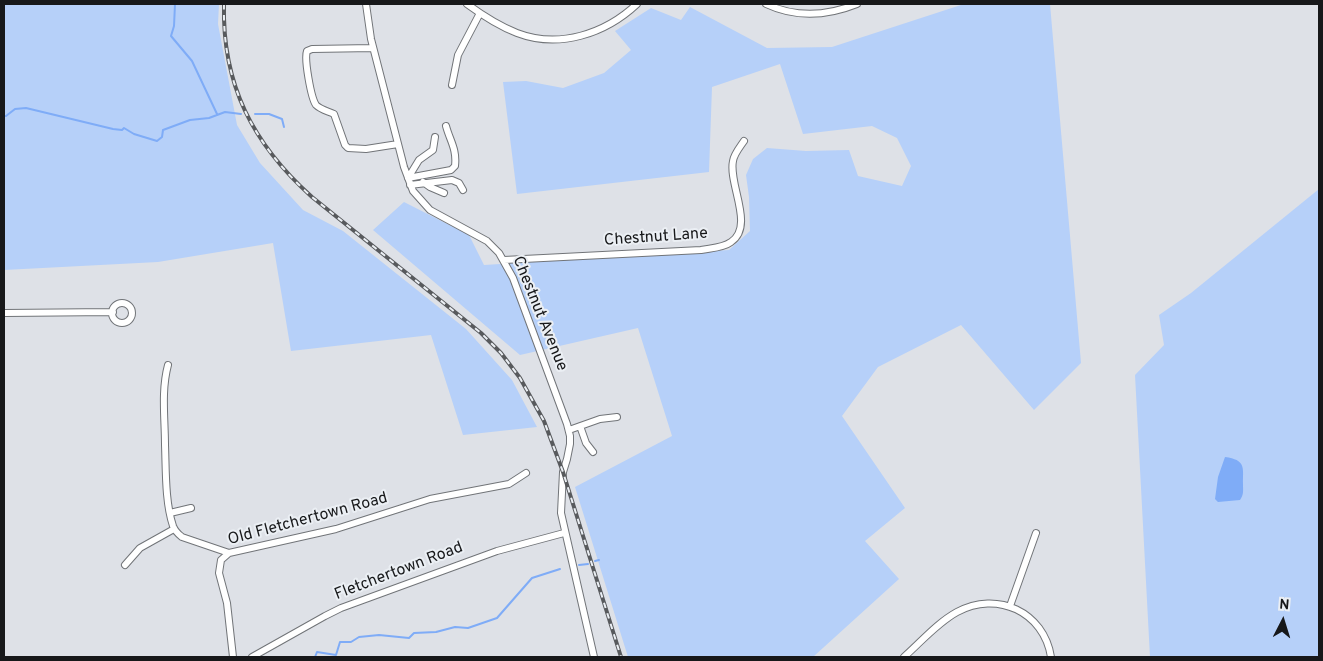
<!DOCTYPE html>
<style>
body{margin:0}
#map{position:relative;width:1323px;height:661px;overflow:hidden;background:#dee1e7;font-family:Overpass,sans-serif}
canvas{display:block}
.frame{position:absolute;inset:0;border:5px solid #17181a;pointer-events:none}
.north{position:absolute;left:1258px;top:596px;width:50px;height:50px;-webkit-text-stroke:4px #ebeff4;paint-order:stroke;rotate:5deg;font-size:14px;font-weight:700;line-height:20px;text-align:center;color:#17181a}
.north::after{content:'';display:block;margin:auto;width:18px;height:22px;background:#17181a;clip-path:polygon(50% 0,100% 100%,50% 72%,0 100%)}
</style>
<div id="map">
<canvas width="1323" height="661"></canvas>
<div class="frame"></div>
<div class="north">N</div>
</div>
<script>
const g = document.querySelector('canvas').getContext('2d');
g.lineJoin = 'round';
function fill(path, color) { g.fillStyle = color; g.fill(path, 'evenodd'); }
function stroke(path, color, width, dash) { g.strokeStyle = color; g.lineWidth = width; g.lineCap = dash ? 'butt' : 'round'; g.setLineDash(dash || []); g.stroke(path); }
function write(font, color, halo, rows, align = 'center') {
  g.font = font + ' Overpass,sans-serif'; g.lineWidth = 4; g.setLineDash([]); g.textBaseline = 'middle'; g.strokeStyle = halo; g.fillStyle = color; for (const [text, x, y, turn = 0] of rows) {
    g.save(); g.translate(x, y); g.rotate((+turn || 0) * Math.PI / 180); g.textAlign = isNaN(turn) ? turn : align; if (halo) g.strokeText(text, 0, 0); g.fillText(text, 0, 0); g.restore();
  }
}
const green = new Path2D(`
 M4 4H219L218 24 237 125 260 163 303 210 343 231 466 329 512 380 537 427 463 435 431 335 291 351 273 243 158 262 4 270Z
 M964 4H1050L1081 363 1034 410 961 325 878 367 842 416 905 508 865 541 899 579 813 657H628L575 487 672 436 638 328 520 355 373 230 404 202 469 235 484 265 729 250 750 231 749 197 746 175 753 159 767 148 806 151 849 150 858 176 902 186 911 166 897 138 872 126 803 134 780 64 712 87 709 172 517 194 503 82 526 81 563 88 604 73 631 50 615 31 651 8 681 20 690 7 767 48 832 47Z
 M1319 189V657H1150L1135 375 1164 345 1159 315 1191 293Z`);
const water = new Path2D(`
 M1225 457C1246 460 1243 467 1243 484 1243 491 1244 494 1240 500L1218 502 1215 499 1218 477Z`);
const stream = new Path2D(`
 M175 4 174 26 171 36 192 61 217 114
 M255 114H269L282 119 284 127
 M4 116H6L15 109 26 108 113 129 122 130 124 128 134 134 157 141 162 137 163 130 190 120 209 118 225 112 241 114
 M595 561 599 560
 M579 565 588 564
 M315 657 317 652 336 655 340 642H351L359 637 379 635 409 638 414 633 436 632 455 627 468 628 497 618 532 578 560 569`);
const minor = new Path2D(`
 M366 4 371 39 404 167 413 191 430 210 487 241 499 253 513 278 567 424 570 436V444L567 459 563 472 561 513 594 657
 M467 4C482 15 499 26 517 33 559 49 605 34 637 4
 M766 4C796 18 827 16 857 4
 M373 48 312 49 307 51C304 59 311 98 316 105 321 110 328 111 334 114L345 145 348 148 366 149 398 144
 M452 85 458 55 480 13
 M408 178 451 170 455 166C457 149 450 141 446 126
 M408 178 419 160 433 150 435 137
 M423 182 430 187 444 193
 M410 185 452 180 459 183 463 190
 M504 260 701 250C711 248 723 248 731 242 755 226 728 184 733 161 734 154 740 147 744 141
 M112 313a10 10 0 1 1 20 0a10 10 0 1 1-20 0Z
 M4 313 113 312
 M168 365C161 391 165 419 165 445 166 470 165 502 173 526 175 531 178 534 182 537L229 553
 M580 426 586 443 593 452
 M569 430 600 419 617 417
 M170 513 191 508
 M125 565 140 548 174 529
 M1010 606 1036 533
 M233 657 227 603 219 573 221 560 229 553 336 529 430 499 509 484 526 473
 M252 657 325 616 341 608 497 551 564 533
 M904 657C921 642 937 623 957 612 997 590 1044 612 1051 657`);
const rail = new Path2D(`
 M224 4C222 85 253 144 312 197L481 333 501 353 520 378 544 421 563 472 621 657`);
const streetNames = [
 ["Chestnut Lane",656,238,-4],
 ["Chestnut Avenue",539,314,68],
 ["Old Fletchertown Road",308,520,-15],
 ["Fletchertown Road",399,572,-21]
];
fill(green, '#b6d0f9');
fill(water, '#7facf7');
stroke(stream, '#7facf7', 2);
stroke(minor, '#717478', 8);
stroke(minor, '#fff', 6);
stroke(rail, '#585a5d', 4);
stroke(rail, '#ebeff4', 2, [5.5]);
write('16px', '#17181a', '#ebeff4', streetNames);
</script>
